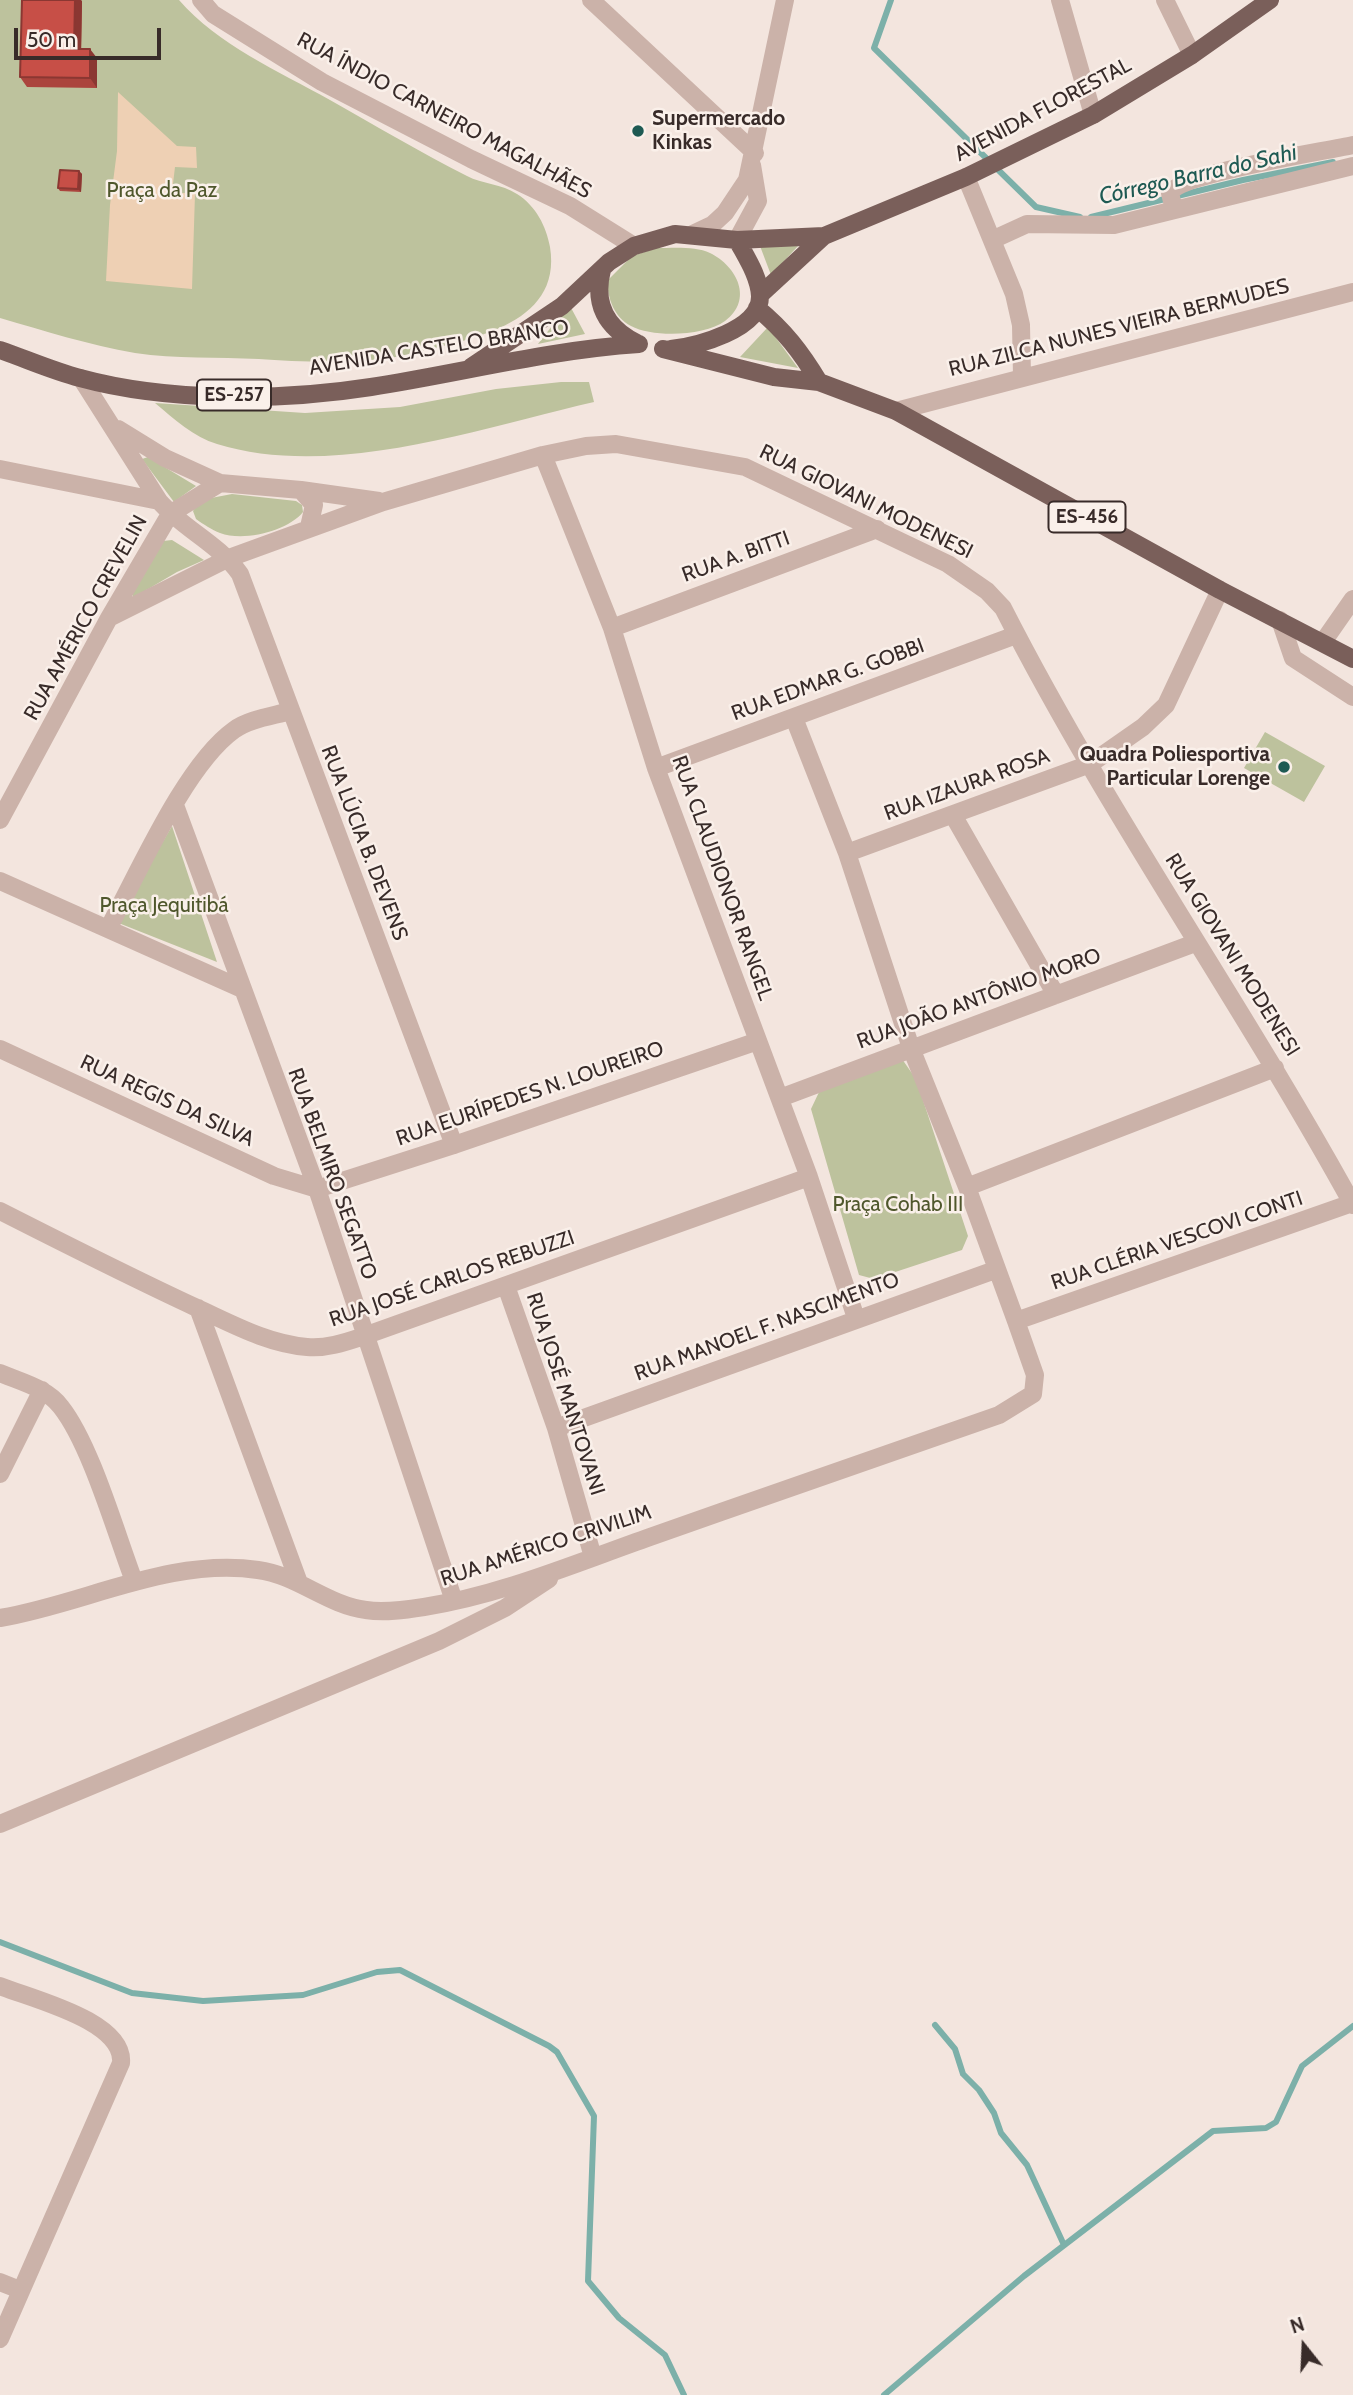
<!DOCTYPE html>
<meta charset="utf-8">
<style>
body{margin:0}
#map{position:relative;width:1353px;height:2395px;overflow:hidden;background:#f3e5de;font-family:Cabin,sans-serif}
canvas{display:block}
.north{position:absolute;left:1269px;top:2311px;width:70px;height:70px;-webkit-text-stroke:5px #faf0ea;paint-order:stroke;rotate:342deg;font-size:19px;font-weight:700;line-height:28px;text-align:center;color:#382b29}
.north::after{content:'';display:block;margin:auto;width:24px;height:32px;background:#382b29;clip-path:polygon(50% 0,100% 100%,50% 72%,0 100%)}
.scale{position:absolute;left:14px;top:28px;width:147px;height:32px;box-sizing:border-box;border:4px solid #382b29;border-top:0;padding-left:9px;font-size:21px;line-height:24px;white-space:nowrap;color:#382b29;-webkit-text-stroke:5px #faf0ea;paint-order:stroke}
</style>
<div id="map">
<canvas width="1353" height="2395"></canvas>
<div class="north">N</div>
<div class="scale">50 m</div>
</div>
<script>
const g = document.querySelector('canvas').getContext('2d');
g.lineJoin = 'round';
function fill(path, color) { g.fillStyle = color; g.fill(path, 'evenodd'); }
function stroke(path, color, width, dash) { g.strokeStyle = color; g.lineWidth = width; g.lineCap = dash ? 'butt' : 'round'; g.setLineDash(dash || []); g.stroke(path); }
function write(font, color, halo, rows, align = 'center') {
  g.font = font + ' Cabin,sans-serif'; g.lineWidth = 5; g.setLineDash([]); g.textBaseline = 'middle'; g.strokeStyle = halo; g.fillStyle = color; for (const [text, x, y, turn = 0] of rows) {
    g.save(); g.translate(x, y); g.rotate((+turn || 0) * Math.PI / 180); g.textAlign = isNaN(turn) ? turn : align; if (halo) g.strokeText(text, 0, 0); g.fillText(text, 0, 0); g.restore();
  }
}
const green = new Path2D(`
 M0 0H179C218 45 278 71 330 100 376 126 420 152 467 176 482 184 502 184 517 194 536 206 546 226 550 247 563 327 465 340 409 354 369 365 301 362 259 359 218 357 176 359 135 353 89 345 45 331 0 318Z
 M760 246H798L771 275Z
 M657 248C673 248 696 246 710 253 737 266 754 300 725 321 705 336 653 338 631 326 614 317 608 299 607 281L632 256Z
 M569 304 585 334 538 344Z
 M768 327 798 368 740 357Z
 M561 382H589L594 402C481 428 333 480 217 444 194 437 174 419 155 403L305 413 400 407 496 389Z
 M148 457 196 486 174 502 142 459Z
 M232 494 296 501 302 505 303 512C288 531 244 542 220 533 212 530 203 524 196 519L193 511 197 505 211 498Z
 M172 540 204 560 177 572 133 598 132 589 163 541Z
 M1265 732 1325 766 1304 802 1244 768Z
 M172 826 217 962 116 922Z
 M902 1059 916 1079 968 1236 962 1250 874 1279 859 1275 811 1109 820 1090Z`);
const sand = new Path2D(`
 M118 92 177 146 196 147 197 168 175 167 172 192 195 194 192 289 106 281 110 205 117 151Z`);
const stream = new Path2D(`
 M891 0 874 48 1036 207 1080 217
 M1091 217 1243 180 1333 162
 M0 1942 132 1993 203 2001 303 1995 377 1972 400 1970 549 2046 557 2052 594 2116 588 2281 619 2318 665 2355 684 2395
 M935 2025 955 2049 963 2074 979 2090 994 2113 1001 2133 1027 2165 1064 2245
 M884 2395 1024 2276 1213 2131 1266 2128 1276 2122 1302 2066 1353 2026`);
const minor = new Path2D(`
 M201 0 213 14 322 82 471 159 570 206 634 246
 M591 0 755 153
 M1060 0 1093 115
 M1165 0 1192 55
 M966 177 1014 294 1021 325 1022 377
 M1174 210 1170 193C1182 173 1322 152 1353 145
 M693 234 712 225 725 213 747 180 785 0
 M737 240 758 201 752 165
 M992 240 1027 224 1114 225 1353 166
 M81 378 159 501C183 529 218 543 240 574L454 1145
 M896 411 1353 292
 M118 429 165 458 220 483 301 490 379 501
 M543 455 612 628 656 768 809 1177 856 1318
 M0 469 159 501
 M301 490 314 505 309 527
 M109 618 229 558 383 502 543 455 586 446 616 444 745 467 948 564 987 591 1003 608C1108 814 1242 1003 1353 1205
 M1280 620 1293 658 1353 697
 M612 628 877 529
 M1323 642 1353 599
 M656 768 1016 635
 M175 805 317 1189 454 1601
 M953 815 1056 995
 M0 820 109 618 170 514 220 483
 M847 853 1090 764 1143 727 1166 705 1220 590
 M0 881 240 988
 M108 929C138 874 185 765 234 730 249 719 273 716 290 711
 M0 1049 274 1176 317 1189 454 1145 758 1041
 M780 1098 1195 943
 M967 1187 1275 1068
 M0 1211C65 1244 130 1277 197 1308 232 1324 268 1344 307 1347 326 1349 346 1342 364 1336L809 1177
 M506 1286 556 1428 593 1557
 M198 1308 298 1580
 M1016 1321 1352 1203
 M0 1373C21 1382 47 1388 61 1407 91 1445 116 1534 134 1581
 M556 1428 995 1270
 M0 1474 42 1390
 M0 1618C84 1604 170 1557 258 1570 297 1575 327 1605 366 1610 384 1613 405 1610 424 1607 501 1595 576 1563 650 1537 766 1496 882 1456 999 1415L1033 1394 1035 1375 1016 1321 967 1187 911 1048 847 853 794 718
 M0 1824 439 1641 505 1608 549 1579
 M0 1986C32 1999 125 2021 121 2063L0 2339
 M0 2282 20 2290`);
const major = new Path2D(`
 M602 270C593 304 606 328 637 343
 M760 295 824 236
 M757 308C784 330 801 352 819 382
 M663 349 774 377 819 382 896 411 1220 590 1353 659
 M671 349C696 346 761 330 760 296 759 276 746 257 737 240
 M0 350C26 359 53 371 80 378 168 402 282 401 371 387 461 373 548 350 639 344
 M471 367 562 306 609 262 634 246 675 234 737 240 824 236 966 177 1093 115 1192 55 1270 0`);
const wall = new Path2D(`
 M82 1 81 49 97 58V88L27 87 20 77Z
 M79 171 82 174 81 192 60 191 58 188Z`);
const shadedWall = new Path2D(`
 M75 0H81L82 1 81 58 74 49Z
 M90 49 97 58V88L90 78Z
 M79 171 82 174 81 192 78 189Z`);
const building = new Path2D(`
 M22 0H75L74 49H90V78L20 77Z
 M60 170 79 171 78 189 58 188Z`);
const markers = [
 [638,131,7,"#1e5a53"],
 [1284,767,7,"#1e5a53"]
];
const shields = [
 [234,395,74],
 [1087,517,77]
];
const shieldNames = [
 ["ES-257",234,395],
 ["ES-456",1087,517]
];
const streetNames = [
 ["AVENIDA FLORESTAL",1043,110,-28],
 ["RUA ÍNDIO CARNEIRO MAGALHÃES",444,116,28],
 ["RUA ZILCA NUNES VIEIRA BERMUDES",1119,328,-14],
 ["AVENIDA CASTELO BRANCO",439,348,-9],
 ["RUA GIOVANI MODENESI",866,502,26],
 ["RUA A. BITTI",736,557,-20],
 ["RUA AMÉRICO CREVELIN",86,618,-61],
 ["RUA EDMAR G. GOBBI",828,680,-20],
 ["RUA IZAURA ROSA",967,785,-20],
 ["RUA LÚCIA B. DEVENS",364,843,69],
 ["RUA CLAUDIONOR RANGEL",722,878,70],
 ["RUA GIOVANI MODENESI",1232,955,58],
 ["RUA JOÃO ANTÔNIO MORO",979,999,-20],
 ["RUA EURÍPEDES N. LOUREIRO",530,1094,-19],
 ["RUA REGIS DA SILVA",167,1101,25],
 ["RUA BELMIRO SEGATTO",332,1174,70],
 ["RUA CLÉRIA VESCOVI CONTI",1177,1241,-19],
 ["RUA JOSÉ CARLOS REBUZZI",452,1279,-19],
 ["RUA MANOEL F. NASCIMENTO",767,1327,-20],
 ["RUA JOSÉ MANTOVANI",565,1394,72],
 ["RUA AMÉRICO CRIVILIM",546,1546,-18]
];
const poiNames = [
 ["Supermercado",652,119],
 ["Kinkas",652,143],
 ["Quadra Poliesportiva",1270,755,"right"],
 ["Particular Lorenge",1270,779,"right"]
];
const parkNames = [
 ["Praça da Paz",162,191],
 ["Praça Jequitibá",164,906],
 ["Praça Cohab III",898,1205]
];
const waterNames = [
 ["Córrego Barra do Sahi",1198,175,-13]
];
fill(green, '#bdc29d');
fill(sand, '#eed0b4');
stroke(stream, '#7cb0a9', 6);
stroke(minor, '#cbb2a9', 18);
stroke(major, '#7a5f5a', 18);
fill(wall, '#ab443d');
fill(shadedWall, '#8b3732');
fill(building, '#c74f47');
stroke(building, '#8b3732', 2);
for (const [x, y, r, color] of markers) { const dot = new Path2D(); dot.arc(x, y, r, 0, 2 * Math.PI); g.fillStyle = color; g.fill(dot); stroke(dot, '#faf0ea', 2.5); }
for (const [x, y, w] of shields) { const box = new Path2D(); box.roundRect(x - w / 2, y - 15.5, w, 31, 5); g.fillStyle = '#faf0ea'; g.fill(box); stroke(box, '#382b29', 2); }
write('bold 19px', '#382b29', null, shieldNames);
write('21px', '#382b29', '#faf0ea', streetNames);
write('bold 21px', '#382b29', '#faf0ea', poiNames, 'left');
write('21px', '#4f572c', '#faf0ea', parkNames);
write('italic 23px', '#1e5a53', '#faf0ea', waterNames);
</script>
